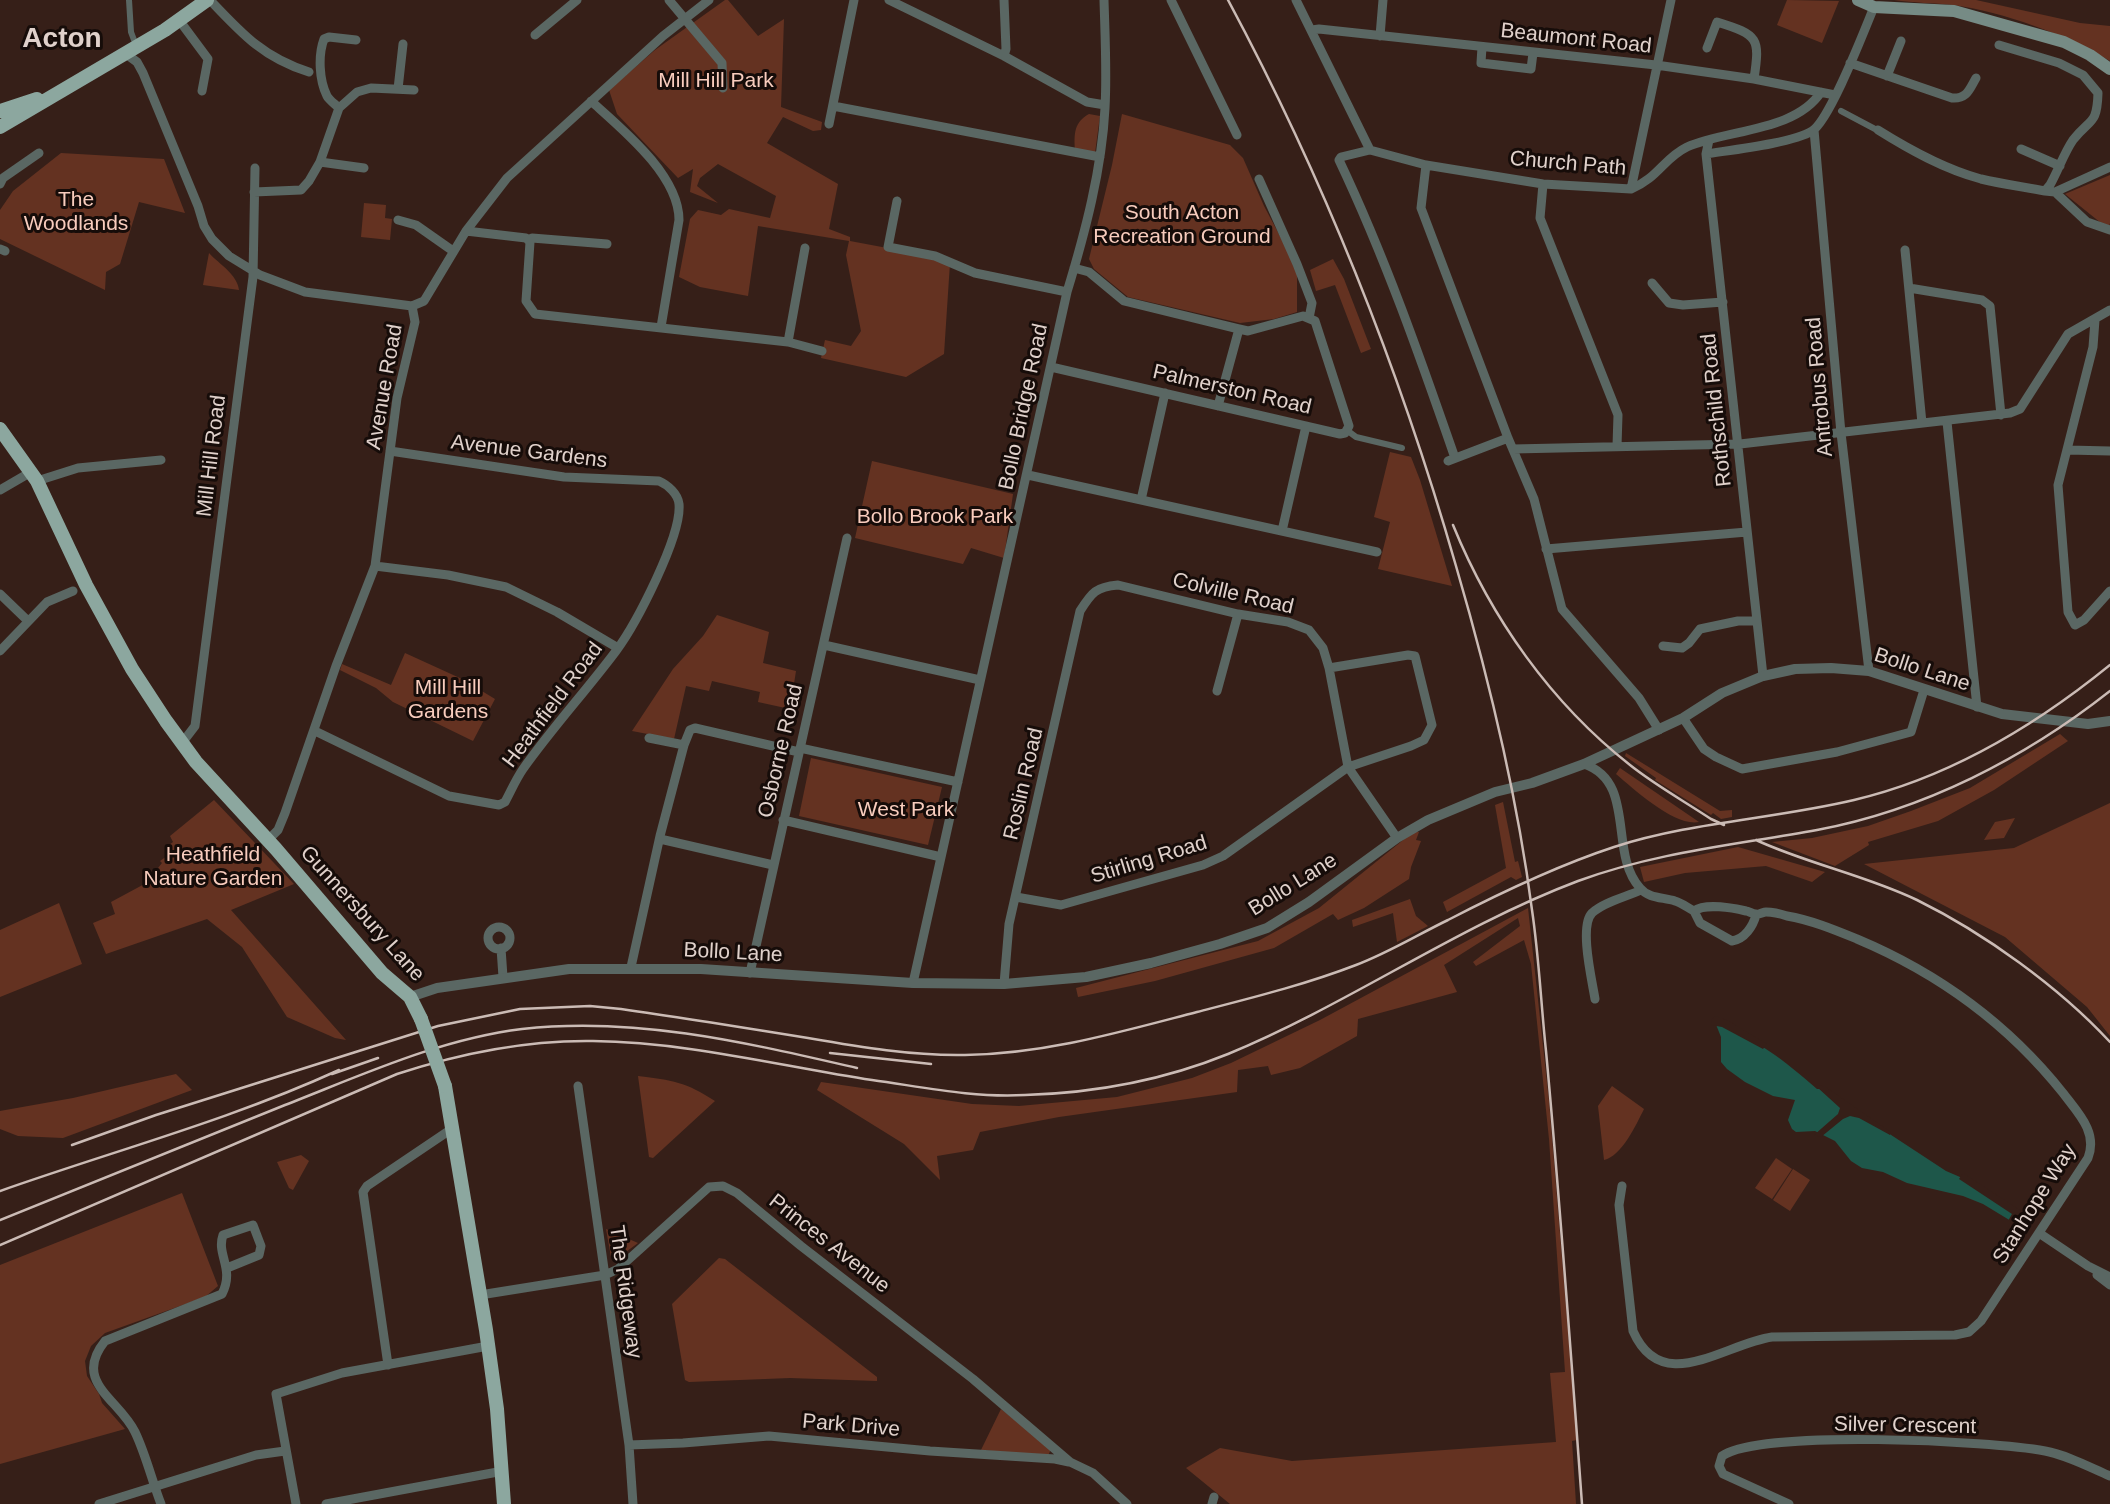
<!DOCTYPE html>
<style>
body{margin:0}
canvas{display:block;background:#361f18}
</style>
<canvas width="2110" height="1504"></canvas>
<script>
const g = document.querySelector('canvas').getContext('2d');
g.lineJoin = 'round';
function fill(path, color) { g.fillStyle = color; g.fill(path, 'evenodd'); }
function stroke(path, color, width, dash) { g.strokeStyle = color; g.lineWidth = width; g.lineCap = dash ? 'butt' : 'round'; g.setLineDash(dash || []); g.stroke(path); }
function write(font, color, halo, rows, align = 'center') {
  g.font = font + ' Arial,sans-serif'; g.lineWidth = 6; g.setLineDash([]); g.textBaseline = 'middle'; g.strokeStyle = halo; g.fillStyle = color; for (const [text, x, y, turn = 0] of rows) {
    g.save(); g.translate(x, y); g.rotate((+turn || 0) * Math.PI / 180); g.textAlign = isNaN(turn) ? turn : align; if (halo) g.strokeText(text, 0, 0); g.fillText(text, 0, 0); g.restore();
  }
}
const green = new Path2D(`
 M725 0H728L758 36 784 19 781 107 822 122 821 130 813 131 783 117 767 143 838 184 829 229 850 237V241L935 257 950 263 944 354 906 377 821 358 825 340 851 346 861 331 846 255 849 241 758 226 748 296 700 287 679 277 690 219 698 210 721 215 729 209 770 218 776 196 718 164 700 178 697 186 718 203 690 192 693 169 678 178 617 114 609 90 655 50Z
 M1787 0 1839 1 1822 43 1777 25Z
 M1894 0H1976L2080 23 2110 26V61C2068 35 2003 12 1953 5 1934 3 1914 3 1894 0Z
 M1089 114 1100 116 1095 153 1075 150C1074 134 1074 122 1089 114Z
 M1122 114 1230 145 1243 158 1264 206 1297 268V312L1274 319 1240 323 1128 297 1094 269 1089 259 1112 165Z
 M61 153 164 159 185 213 139 202 120 264 106 272 105 290 0 239V210L13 191Z
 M2110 175V223L2109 227 2101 223 2065 194Z
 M364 203 386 205 385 218 392 219 390 240 361 237Z
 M209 253C220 265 237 274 239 290L203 285Z
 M1333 259 1344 279 1371 349 1361 353 1335 285 1316 291 1310 270Z
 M1390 452 1411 457 1420 480 1452 586 1378 569 1390 522 1374 517Z
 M872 461 1013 494 1004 558 971 548 963 564 855 538Z
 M717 615 769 632 763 663 796 671 790 709 758 702 760 692 712 681 709 691 686 686 674 739 632 731 673 669 703 636Z
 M405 653 462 679 495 699 473 741 393 702 376 688 340 670 342 664 391 685Z
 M2060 734 2068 741 1994 790 1938 821 1868 842 1869 845 1835 866 1772 842 1812 838 1868 826 1911 811 1970 788Z
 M1626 753 1720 811 1732 810V817L1721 819 1713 813 1711 815 1655 780 1656 778 1625 756Z
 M811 758 942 787 928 845 799 816Z
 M1620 768 1699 822C1675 827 1635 790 1616 774Z
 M214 800 294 884 231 910 346 1040 335 1038 287 1017 242 947 207 919 106 954 93 923 115 914 111 902 163 874 158 868 162 863 160 861 167 856 165 848 173 842 170 836Z
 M1503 802 1515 862 1518 861 1522 877 1516 880 1511 877 1447 912 1443 902 1506 868 1495 805Z
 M2110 803V1036L2087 1007 2005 937 1864 864 2014 848Z
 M2015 818 2004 838 1984 840 1995 822Z
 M1413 832H1419L1416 840 1421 841 1411 867 1409 879 1364 908 1338 920 1333 914 1274 948 1155 981 1078 997 1076 988 1258 941 1319 908Z
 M1738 847 1825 872 1812 882 1766 866 1685 873 1644 882 1640 867Z
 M1410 899 1416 916 1428 926 1397 942 1393 913 1353 927 1352 920Z
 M59 903 82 964 0 997V930Z
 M1528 908 1549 1101 1577 1440 1572 1441 1576 1504H1230L1186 1468 1220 1448 1292 1461 1556 1442 1550 1373 1565 1372 1549 1139 1531 964 1524 940 1476 966 1473 962 1520 926 1518 918 1444 965 1457 992 1358 1019 1357 1036 1300 1068 1271 1075 1268 1066 1238 1070 1237 1092 1059 1117 980 1132 973 1150 937 1156 940 1180 904 1144 817 1090 821 1082 972 1104 1019 1106 1117 1097 1192 1078 1231 1063 1320 1020Z
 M176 1074 192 1090 63 1138 18 1136 0 1129V1111L73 1098Z
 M638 1076C672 1080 686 1082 715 1101L653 1158 649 1157Z
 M1612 1086 1644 1109C1636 1125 1622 1156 1604 1160L1598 1106Z
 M301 1155 309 1161 293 1190 289 1188 277 1162Z
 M1776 1158 1792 1169 1772 1199 1755 1188Z
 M1793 1169 1810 1180 1790 1211 1773 1200Z
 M182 1193 218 1286 205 1297 105 1333 91 1346 85 1361 87 1376 99 1394 102 1403 125 1429 0 1464V1265Z
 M606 1229 638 1243 615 1260 611 1257Z
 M719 1258 725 1259 877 1377V1381L790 1378 689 1382 685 1380 672 1304Z
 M1001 1409 1051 1449 1048 1456 981 1450Z`);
const water = new Path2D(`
 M1715 1022C1757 1040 1783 1059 1817 1089H1821L1946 1171 1960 1177 2019 1212 2011 1221 1983 1204 1963 1196 1907 1183 1883 1172 1862 1168 1851 1161 1835 1141 1815 1131 1796 1132 1792 1129 1788 1120 1795 1100 1773 1096 1745 1082 1727 1069 1721 1062V1037Z`);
const pier = new Path2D(`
 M1716 1016 1729 1021 1767 1044 1763 1049 1722 1027 1711 1025 1712 1019Z
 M1819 1085 1826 1087 1891 1132 1890 1135 1859 1118 1850 1116 1843 1119 1821 1137 1814 1135 1838 1114 1840 1108 1818 1088Z
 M1963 1173 2023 1212 2024 1216 2019 1223 2014 1224 2008 1221 2012 1214 1959 1179Z`);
const pedestrian = new Path2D(`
 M129 0 131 32 134 40
 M1841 111 1875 129
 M1348 431 1356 437 1402 448`);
const minor = new Path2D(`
 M210 0C242 34 264 58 309 72
 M669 0 722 63 723 88
 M889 0 1004 56 1087 102 1105 105
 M1171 0 1237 135
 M1296 0 1370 150
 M179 20 208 59 202 91
 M1312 30 1319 29 1656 65 1754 79 1835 95
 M535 35 577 0
 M1380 36 1383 0
 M1999 45 2059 63 2083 75 2098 93C2097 126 2090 118 2073 140 2064 153 2058 171 2050 185L2045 191
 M1482 47 1481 63 1531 69 1533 53
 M1707 48 1717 22C1759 35 1760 38 1754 79
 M126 54 137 62 143 73 198 206 204 226 212 239 229 256 260 275 305 292 412 306 424 301 466 231 507 178 663 36 709 0
 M1004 56 1006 49 1004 0
 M1850 63 1952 98C1967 99 1969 90 1976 78
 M1887 76 1901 41
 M398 89 403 44
 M591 101C622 129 679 175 679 220L661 327
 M833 106 1100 157
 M339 108C335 104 329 100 327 96 319 80 318 55 324 39L329 37 356 40
 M829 124 854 0
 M1814 130 1841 433 1869 671
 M1878 130C1910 150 1944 169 1981 179 2002 184 2024 187 2045 191L2055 192 2110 167
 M1709 140 1706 154 1763 676
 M2021 149 2060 166
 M1706 154C1731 150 1793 143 1812 131 1830 120 1864 31 1874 7
 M320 162 364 168
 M1426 165 1421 208 1508 438 1534 499 1562 609 1639 698 1659 730
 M1259 179 1297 264 1312 303 1309 318
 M0 184 3 178 39 153
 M1543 184 1540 218 1618 415 1617 446
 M1631 189 1671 0
 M254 192 301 190 309 181 320 162 339 108 357 92 371 88 414 90
 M2055 192 2087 222 2110 230
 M897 201 888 247 935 256 975 273 1067 292
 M398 220 416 225 453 251
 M466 231 526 238 530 242 526 301 535 314 788 342 822 351
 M528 240 532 238 607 244
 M0 249 5 251
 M1905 250 1922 423
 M1652 283 1669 303 1683 305 1723 302
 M1909 288 1982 300 1990 306 2001 415
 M2095 320 2093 347 2058 485 2068 612 2075 625 2084 620 2110 591
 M788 342 805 248
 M1051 367 1340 434 1345 433 1349 426 1315 321 1303 316 1248 331 1239 329 1124 301 1089 272 1074 268
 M1218 406 1239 329
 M1947 422 1977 707
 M1513 449 1740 444 2010 413 2020 409 2068 334 2110 310
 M2068 450 2110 451
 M1455 458C1420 357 1385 257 1339 160L1341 157 1370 150 1426 165 1543 184 1631 189C1658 178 1664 158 1687 147 1727 129 1795 132 1821 92
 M1448 461 1508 438
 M1028 475 1377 552
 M37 481 78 468 161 460
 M0 490 31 472
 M1141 500 1165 393
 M1282 531 1306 426
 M1546 549 1747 532
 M375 566 448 575 506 587 557 612 618 648
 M0 594 28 621
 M824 645 980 680
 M1663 646 1682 648 1689 643 1700 629 1738 621H1757
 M0 651 47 602 73 591
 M1217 691 1238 614
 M1683 718 1704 749 1716 757 1742 769 1837 752 1911 732 1924 690
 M315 731 449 796 499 805 505 802C511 791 516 779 523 769 552 728 586 691 616 651 636 624 682 536 679 504 678 494 668 485 659 481L564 477 390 451
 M649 738 684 745
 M182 743 195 726 253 277 255 168
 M800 748 958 782
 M1584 764C1637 782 1608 853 1640 888 1649 899 1663 897 1675 901 1682 903 1688 908 1694 911 1705 903 1733 908 1746 911 1749 911 1752 914 1756 914 1759 915 1763 912 1766 912 1773 912 1781 914 1787 916 1811 920 1835 930 1857 939 1938 973 2008 1024 2063 1093 2078 1113 2098 1132 2088 1158L1981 1321 1969 1332 1955 1335 1772 1337C1724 1344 1662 1397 1633 1331L1619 1205 1622 1186
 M783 820 941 857
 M660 839 773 865
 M268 840 278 830 285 813 336 666 375 566 397 398 415 322 412 306
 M1016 897 1061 905 1203 865 1223 856 1348 767 1411 746 1424 740 1432 725 1415 656 1408 655 1329 668
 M1694 911 1700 923 1732 941C1745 939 1753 926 1756 915
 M488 938a11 11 0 1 1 22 0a11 11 0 1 1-22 0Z
 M501 948 503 977
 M631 967 660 836 684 745 690 730 695 728 799 752
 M750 973 847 538
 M913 983 1067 292C1085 233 1102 169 1105 108 1107 72 1105 36 1104 0
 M1004 984 1009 924 1080 611C1092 592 1096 587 1118 585L1238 614 1288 622 1309 630 1323 648 1329 668 1348 767 1397 838
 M1595 999C1592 980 1579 926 1592 913 1604 902 1626 897 1641 890
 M578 1086 629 1445 633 1504
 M2039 1233 2088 1266 2110 1277
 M2097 1275 2110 1285
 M480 1295 605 1275 618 1269 709 1187 723 1186 737 1193 801 1246 973 1379 1070 1462 1093 1473 1127 1504
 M388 1365 363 1192 367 1186 453 1128
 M629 1445 683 1443 769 1436 930 1451 1055 1459 1069 1462
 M99 1504 256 1455 285 1451
 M161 1504C152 1481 146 1455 135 1432 119 1399 72 1382 105 1341L222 1294C235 1268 216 1255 223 1235L253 1225 261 1246 259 1255 227 1268
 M296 1504 276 1394 342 1373 488 1346
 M326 1504 503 1471
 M1212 1504 1214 1497
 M1789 1504 1723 1474 1719 1466 1722 1456C1760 1429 1993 1441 2045 1451 2067 1455 2089 1467 2110 1476`);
const tertiary = new Path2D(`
 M410 997 437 988 569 969H701L913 983 1004 984 1086 977 1151 963 1220 944 1267 928 1309 902 1397 838 1428 820 1495 792 1532 783 1584 764 1683 718 1722 693 1763 676 1795 669 1831 668 1869 671 2002 714 2088 724 2110 721`);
const secondary = new Path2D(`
 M1858 0 1874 7 1954 11 2064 42 2090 55 2110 69`);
const primary = new Path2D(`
 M0 111 37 99
 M0 127 165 30 207 0
 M0 429 37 481 86 585 132 669 166 721 196 762 276 849 382 973 410 997 421 1019
 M445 1086 486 1330 497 1409 504 1504`);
const rail = new Path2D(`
 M1228 0C1324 179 1400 371 1456 566 1489 679 1517 794 1532 910 1539 957 1541 1004 1546 1051 1560 1202 1571 1353 1582 1504
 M1453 525C1491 618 1551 703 1630 765 1655 785 1684 801 1711 819L1724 825
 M1756 840C1808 864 1865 875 1917 900 1984 933 2059 987 2110 1042
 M830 1053 931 1064
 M332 1074 378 1058
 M72 1145 156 1115 438 1026 520 1009 590 1006 621 1009C684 1018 746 1028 808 1038 860 1047 913 1056 965 1055 1045 1054 1120 1032 1197 1012 1251 998 1304 985 1356 965 1388 953 1417 935 1448 920 1502 892 1556 866 1614 847 1691 822 1774 819 1854 800 1948 778 2035 726 2110 665
 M0 1191C113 1151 230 1120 339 1070
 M0 1220C95 1181 190 1143 285 1105 362 1075 440 1039 522 1029 636 1016 748 1043 857 1068
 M0 1245 397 1074C461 1053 526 1040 593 1041 687 1042 780 1066 872 1080 923 1087 973 1098 1025 1095 1095 1093 1164 1080 1228 1054 1349 1004 1456 927 1578 881 1657 852 1735 845 1817 830 1924 810 2025 758 2110 691`);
const primaryBridge = new Path2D(`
 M421 1019 445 1086`);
const streetNames = [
 ["Beaumont Road",1576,39,6],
 ["Church Path",1568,164,5],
 ["Avenue Road",385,387,-80],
 ["Antrobus Road",1820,387,-95],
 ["Palmerston Road",1232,390,13],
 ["Bollo Bridge Road",1024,407,-78],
 ["Rothschild Road",1717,410,-96],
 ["Avenue Gardens",529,452,7],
 ["Mill Hill Road",212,456,-83],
 ["Colville Road",1233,594,13],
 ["Bollo Lane",1922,670,18],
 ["Heathfield Road",553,705,-53],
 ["Osborne Road",781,751,-77],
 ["Roslin Road",1024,784,-77],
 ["Stirling Road",1149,860,-17],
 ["Bollo Lane",1293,885,-32],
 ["Gunnersbury Lane",362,914,48],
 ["Bollo Lane",733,953,3],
 ["Stanhope Way",2035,1204,-58],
 ["Princes Avenue",829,1244,38],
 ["The Ridgeway",625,1292,82],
 ["Park Drive",851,1426,5],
 ["Silver Crescent",1905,1426,1]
];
const parkNames = [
 ["Mill Hill Park",716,81],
 ["The",76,200],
 ["Woodlands",76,224],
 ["South Acton",1182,213],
 ["Recreation Ground",1182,237],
 ["Bollo Brook Park",935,517],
 ["Mill Hill",448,688],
 ["Gardens",448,712],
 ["West Park",906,810],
 ["Heathfield",213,855],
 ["Nature Garden",213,879]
];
const districtNames = [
 ["Acton",62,39]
];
fill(green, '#643221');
fill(water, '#1e574a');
fill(pier, '#361f18');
stroke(pedestrian, '#5a6763', 6);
stroke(minor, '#5a6763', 9);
stroke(tertiary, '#5a6763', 10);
stroke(secondary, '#768b85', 12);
stroke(primary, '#8ca79f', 14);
stroke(rail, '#cbbbb5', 2.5);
stroke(primaryBridge, '#8ca79f', 14);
write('21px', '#e0d1cb', '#160c09', streetNames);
write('21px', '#f8ccbd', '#160c09', parkNames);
write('bold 28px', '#e0d1cb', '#160c09', districtNames);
</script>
